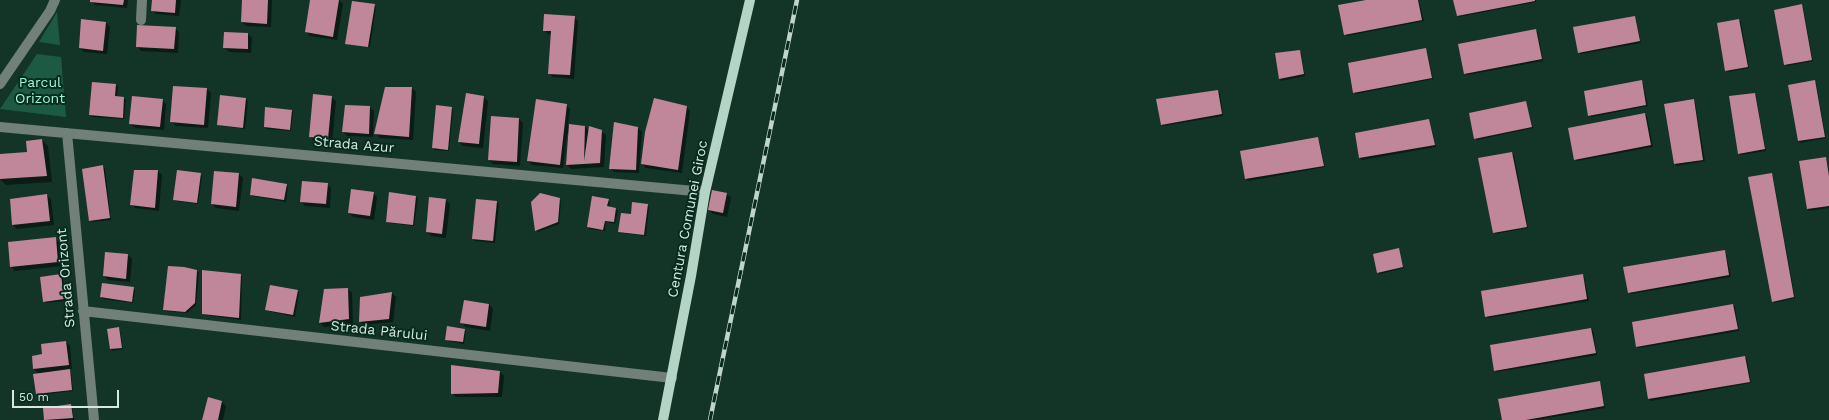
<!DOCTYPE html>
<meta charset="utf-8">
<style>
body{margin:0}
#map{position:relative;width:1829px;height:420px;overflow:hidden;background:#133528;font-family:"Work Sans",sans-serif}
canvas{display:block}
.scale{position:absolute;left:12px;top:390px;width:107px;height:18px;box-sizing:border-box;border:2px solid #d6e9e0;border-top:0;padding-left:5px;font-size:12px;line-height:14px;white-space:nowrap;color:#d6e9e0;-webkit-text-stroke:3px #072b1e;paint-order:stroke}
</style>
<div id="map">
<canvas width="1829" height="420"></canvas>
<div class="scale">50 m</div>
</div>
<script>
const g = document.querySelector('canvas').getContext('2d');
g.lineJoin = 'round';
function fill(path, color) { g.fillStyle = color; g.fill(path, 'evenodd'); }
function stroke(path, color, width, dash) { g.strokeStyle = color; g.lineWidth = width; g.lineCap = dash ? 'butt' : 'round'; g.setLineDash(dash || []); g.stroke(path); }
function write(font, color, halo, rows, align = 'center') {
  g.font = font + ' "Work Sans",sans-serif'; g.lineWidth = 4; g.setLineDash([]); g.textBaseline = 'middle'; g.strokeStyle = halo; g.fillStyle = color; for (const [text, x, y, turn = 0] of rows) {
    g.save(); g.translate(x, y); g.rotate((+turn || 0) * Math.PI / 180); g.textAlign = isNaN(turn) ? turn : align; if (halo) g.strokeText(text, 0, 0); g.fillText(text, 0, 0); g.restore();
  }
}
const green = new Path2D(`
 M57 12 60 45 39 42Z
 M37 54 61 57 66 117 0 109Z`);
const shadow = new Path2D(`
 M91 0H128L127 8 95 5Z
 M153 0H181L179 16 156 14 152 10Z
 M243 0H272L271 27 246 26 242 22Z
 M311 0H339L343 4 337 40 310 36 306 31Z
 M1371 0H1419L1424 21 1347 36 1345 34Z
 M1455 0H1536V2L1459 17Z
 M374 5 376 7 370 47 347 43Z
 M1801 6 1803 7 1813 61 1787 66 1785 64Z
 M574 17 578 21 574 79 553 77 549 73 552 35 548 34 544 30Z
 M1635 17 1636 19 1641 43 1581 54 1579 52Z
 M82 20 106 23 110 27 107 54 84 52 80 48Z
 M1739 20 1741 22 1749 68 1728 72 1726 70Z
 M175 28 179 32 178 53 141 51 137 46Z
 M1536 30 1538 32 1543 61 1467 75 1465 73Z
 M248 34 252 38 251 53 229 52 224 47Z
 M1426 49 1427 51 1433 79 1356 94 1354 92Z
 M1299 51 1301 52 1305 76 1281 81 1280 79Z
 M1641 81 1643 83 1648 106 1591 117 1589 115Z
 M1814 82 1816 83 1826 138 1800 143 1798 141Z
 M116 85 118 86 117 98H124L126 100 124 119 92 117 90 115Z
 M412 88 416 92 413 140 380 138 376 134Z
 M207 89 211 93 208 128 176 126 172 122Z
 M1218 91 1220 93 1223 116 1163 126 1161 124Z
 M467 94 483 97 488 101 483 148 463 146 459 142Z
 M1754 94 1756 96 1766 151 1741 155 1739 153Z
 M331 97 336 101 332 143 314 141 310 137Z
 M246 99 248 101 245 129 220 126 218 124Z
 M162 100 166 104 164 130 135 128 130 124Z
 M1693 100 1695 102 1705 161 1677 166 1675 164Z
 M1526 102 1533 128 1477 140 1475 138Z
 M566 105 570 109 568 125 585 126 589 131H601L606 135 604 167 571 169 567 165 569 134H567L563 168 532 165 528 161Z
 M346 106 369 107 374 111 373 137 347 136 343 132Z
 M686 107 690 111 682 173 646 168 642 164Z
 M266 108 291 111 293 112 291 131 266 129 265 127Z
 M451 108 453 110 449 151 435 150 433 148Z
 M1645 114 1647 116 1653 147 1577 161 1575 159Z
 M492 117 519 119 523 123 520 166 493 164 489 160Z
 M1429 120 1430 122 1436 147 1362 160 1360 158Z
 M638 128 642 132 639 173 614 172 610 168Z
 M1317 138 1319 140 1325 167 1248 181 1246 179Z
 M42 140 48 146 52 182 6 185 0 179V155L28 153Z
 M1512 153 1514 155 1528 228 1495 234 1494 232Z
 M1826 158 1829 170V208L1809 211 1808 209Z
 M103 166 105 168 111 220 92 222 90 221Z
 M158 171 162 175 159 211 135 208 131 204Z
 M215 172 239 174 243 178 239 211 216 208 212 204Z
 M200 174 202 176 198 204 175 201 174 199Z
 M1771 174 1773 176 1795 298 1774 303 1773 301Z
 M327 184 331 188 330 208 305 206 301 201Z
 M286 185 288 187 286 202 252 196 251 194Z
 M373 193 377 197 374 220 353 217 349 213Z
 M727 194 731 198 727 217 713 214 709 210Z
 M46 195 51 199 54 225 17 229 13 225Z
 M416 197 418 198 414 226 389 223 387 221Z
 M559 199 561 201 559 224 538 232 536 230Z
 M446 200 450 204 446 238 431 236 427 232Z
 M608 200 610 202 609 207 618 210 615 224 606 222 605 231 590 229 588 227Z
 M497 202 499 204 495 243 475 241 473 239Z
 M647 205 649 207 646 236 621 233 619 231 632 215Z
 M55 238 59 243 62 266 15 271 11 266Z
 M1398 249 1404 268 1380 274 1378 273Z
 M1725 251 1726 253 1731 277 1631 294 1629 293Z
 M128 255 132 259 130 282 108 280 104 276Z
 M197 271 199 273 196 305 187 313 165 311 164 309Z
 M240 275 242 276 241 320 205 315 203 313Z
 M1582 275 1584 276 1589 301 1488 318 1486 316Z
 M61 276 63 277 66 301 46 303 44 301Z
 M133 288 135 290 133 303 103 299 101 297Z
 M348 289 352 293 353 323 324 327 320 323 325 290Z
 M298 291 299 293 295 317 268 311 266 310Z
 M392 293 396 297 393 322 364 325 360 321Z
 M465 301 489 304 493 309 490 331 466 327 462 323Z
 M1733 305 1735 307 1739 331 1639 348 1637 347Z
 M119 328 120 330 123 349 112 351 111 349 108 329Z
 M1591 329 1593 330 1597 355 1497 372 1495 370Z
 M464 330 466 331 464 344 448 341 446 339Z
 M66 342 70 346 72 369 68 370 71 372 73 391 39 395 37 394 39 374 34 369 33 356 43 355Z
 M1745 357 1747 359 1751 383 1651 401 1649 399 1645 375Z
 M500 372 504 376 502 397H456L452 393Z
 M1599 382 1601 384 1605 408 1536 420H1503Z
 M209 399 222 402 226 406 223 420H203Z
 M71 405 72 407 74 420H45L44 409Z`);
const building = new Path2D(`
 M90 0H124L123 5 90 2Z
 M152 0H176L175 13 151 11Z
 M242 0H268L267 24 241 22Z
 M310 0H339L333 37 305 32Z
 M1366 0H1418L1422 20 1344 35 1338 5Z
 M1453 0H1535V1L1457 16Z
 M352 1 375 4 368 47 345 44Z
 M1802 4 1812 60 1784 65 1774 10Z
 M544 14 575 16 570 75 548 74 551 31H543Z
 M1635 16 1640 41 1578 53 1573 27Z
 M81 19 106 22 103 51 79 48Z
 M1739 19 1748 67 1725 71 1717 23Z
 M137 25 176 27 174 49 136 47Z
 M1536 29 1542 59 1464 74 1458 44Z
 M224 32 248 33V49L223 48Z
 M1426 48 1432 78 1353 93 1348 63Z
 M1300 50 1304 74 1279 79 1275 53Z
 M1642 80 1646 105 1588 116 1584 91Z
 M1815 80 1825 137 1798 141 1788 85Z
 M92 82 116 84 115 96 124 97 123 118 89 115Z
 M173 86 207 88 204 125 170 122Z
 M385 87H412L409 137 374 134Z
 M1218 90 1222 114 1161 125 1156 99Z
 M466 93 484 96 479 144 458 142Z
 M1755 93 1765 149 1738 154 1729 96Z
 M313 94 332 96 328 139 309 137Z
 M220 95 246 98 243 128 217 125Z
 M132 96 163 99 160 127 129 124Z
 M654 98 687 106 678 170 641 164 645 132Z
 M536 99 567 104 560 165 527 161Z
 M1694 99 1703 160 1674 164 1664 104Z
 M1526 101 1532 127 1474 139 1469 113Z
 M345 105 370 106 369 134 342 132Z
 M436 105 452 107 448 150 432 148Z
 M265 107 292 110 290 130 264 127Z
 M1645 113 1651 145 1574 160 1568 128Z
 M491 116 519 118 517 162 488 160Z
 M1429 119 1435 145 1359 158 1355 133Z
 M614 122 638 127 636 170 609 169Z
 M569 124 585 126 584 161 589 126 602 130 600 163 566 165Z
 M1318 137 1324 166 1245 179 1240 151Z
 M42 139 47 176 0 179V154L27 152 26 141Z
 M1512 152 1527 227 1493 233 1478 158Z
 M1826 157 1829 176V206L1807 209 1799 161Z
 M103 165 110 218 89 221 82 169Z
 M134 170H158L155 208 130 205Z
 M177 170 201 173 197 203 173 200Z
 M214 171 239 173 236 207 211 204Z
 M1772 173 1794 297 1772 302 1748 177Z
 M252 178 287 184 284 200 250 195Z
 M302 181 328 183 326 204 300 202Z
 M351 189 374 192 370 216 348 213Z
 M712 190 727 193 723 213 708 210Z
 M389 192 416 196 413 225 386 222Z
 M540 193 560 198 558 222 535 231 531 202Z
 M47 194 50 221 12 225 10 199Z
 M592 196 609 199 607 206 616 208 614 222 605 221 603 230 587 227Z
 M429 197 446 199 442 234 426 232Z
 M476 199 497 201 493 241 472 239Z
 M632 202 648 204 644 235 618 232 621 213 631 214Z
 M56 237 58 262 10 267 8 242Z
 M1399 248 1403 267 1377 273 1373 254Z
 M1725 250 1729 275 1628 293 1623 267Z
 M105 252 128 254 126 279 103 276Z
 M168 266 184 267 197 270 195 303 185 312 163 310Z
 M202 270 241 274 239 318 202 314Z
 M61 274 64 299 43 302 40 277Z
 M1583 274 1587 299 1485 317 1481 291Z
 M102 283 134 287 132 302 100 297Z
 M270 285 298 290 293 315 265 310Z
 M348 288 349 319 319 323 324 289Z
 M392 292 389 319 359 322 360 297Z
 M464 300 489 304 486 327 460 323Z
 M1733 304 1738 329 1636 347 1632 322Z
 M447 326 465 329 463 342 445 340Z
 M119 327 122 348 110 349 107 329Z
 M1591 328 1596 353 1494 371 1490 345Z
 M66 341 69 365 33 369 32 356 42 354 41 344Z
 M1745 356 1750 382 1648 399 1644 374Z
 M451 365 500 371 498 393 451 394Z
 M70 369 72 390 36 394 33 374Z
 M1600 381 1604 406 1526 420H1502L1498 399Z
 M208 397 222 401 218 420H202Z
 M71 404 73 418 44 420 43 408Z`);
const minor = new Path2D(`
 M141 20 142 0
 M0 84 50 11 55 0
 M0 127 705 192
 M67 133 94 420
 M83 311 672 378`);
const major = new Path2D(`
 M663 420 691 276 705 192 750 0`);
const rail = new Path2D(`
 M710 420 797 0`);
const parkNames = [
 ["Parcul",40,83],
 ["Orizont",40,99]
];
const streetNames = [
 ["Strada Azur",354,145,5],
 ["Centura Comunei Giroc",688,219,-79],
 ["Strada Orizont",66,278,-95],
 ["Strada Părului",379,331,6]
];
fill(green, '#1d5a44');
fill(shadow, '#0007');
fill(building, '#c0879b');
stroke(minor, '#718079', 10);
stroke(major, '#b4d4c6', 10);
stroke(rail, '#bfd4ca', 4.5);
stroke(rail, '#072b1e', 3, [9]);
write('14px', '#9cf9d2', '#072b1e', parkNames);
write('14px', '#d6e9e0', '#072b1e', streetNames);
</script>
